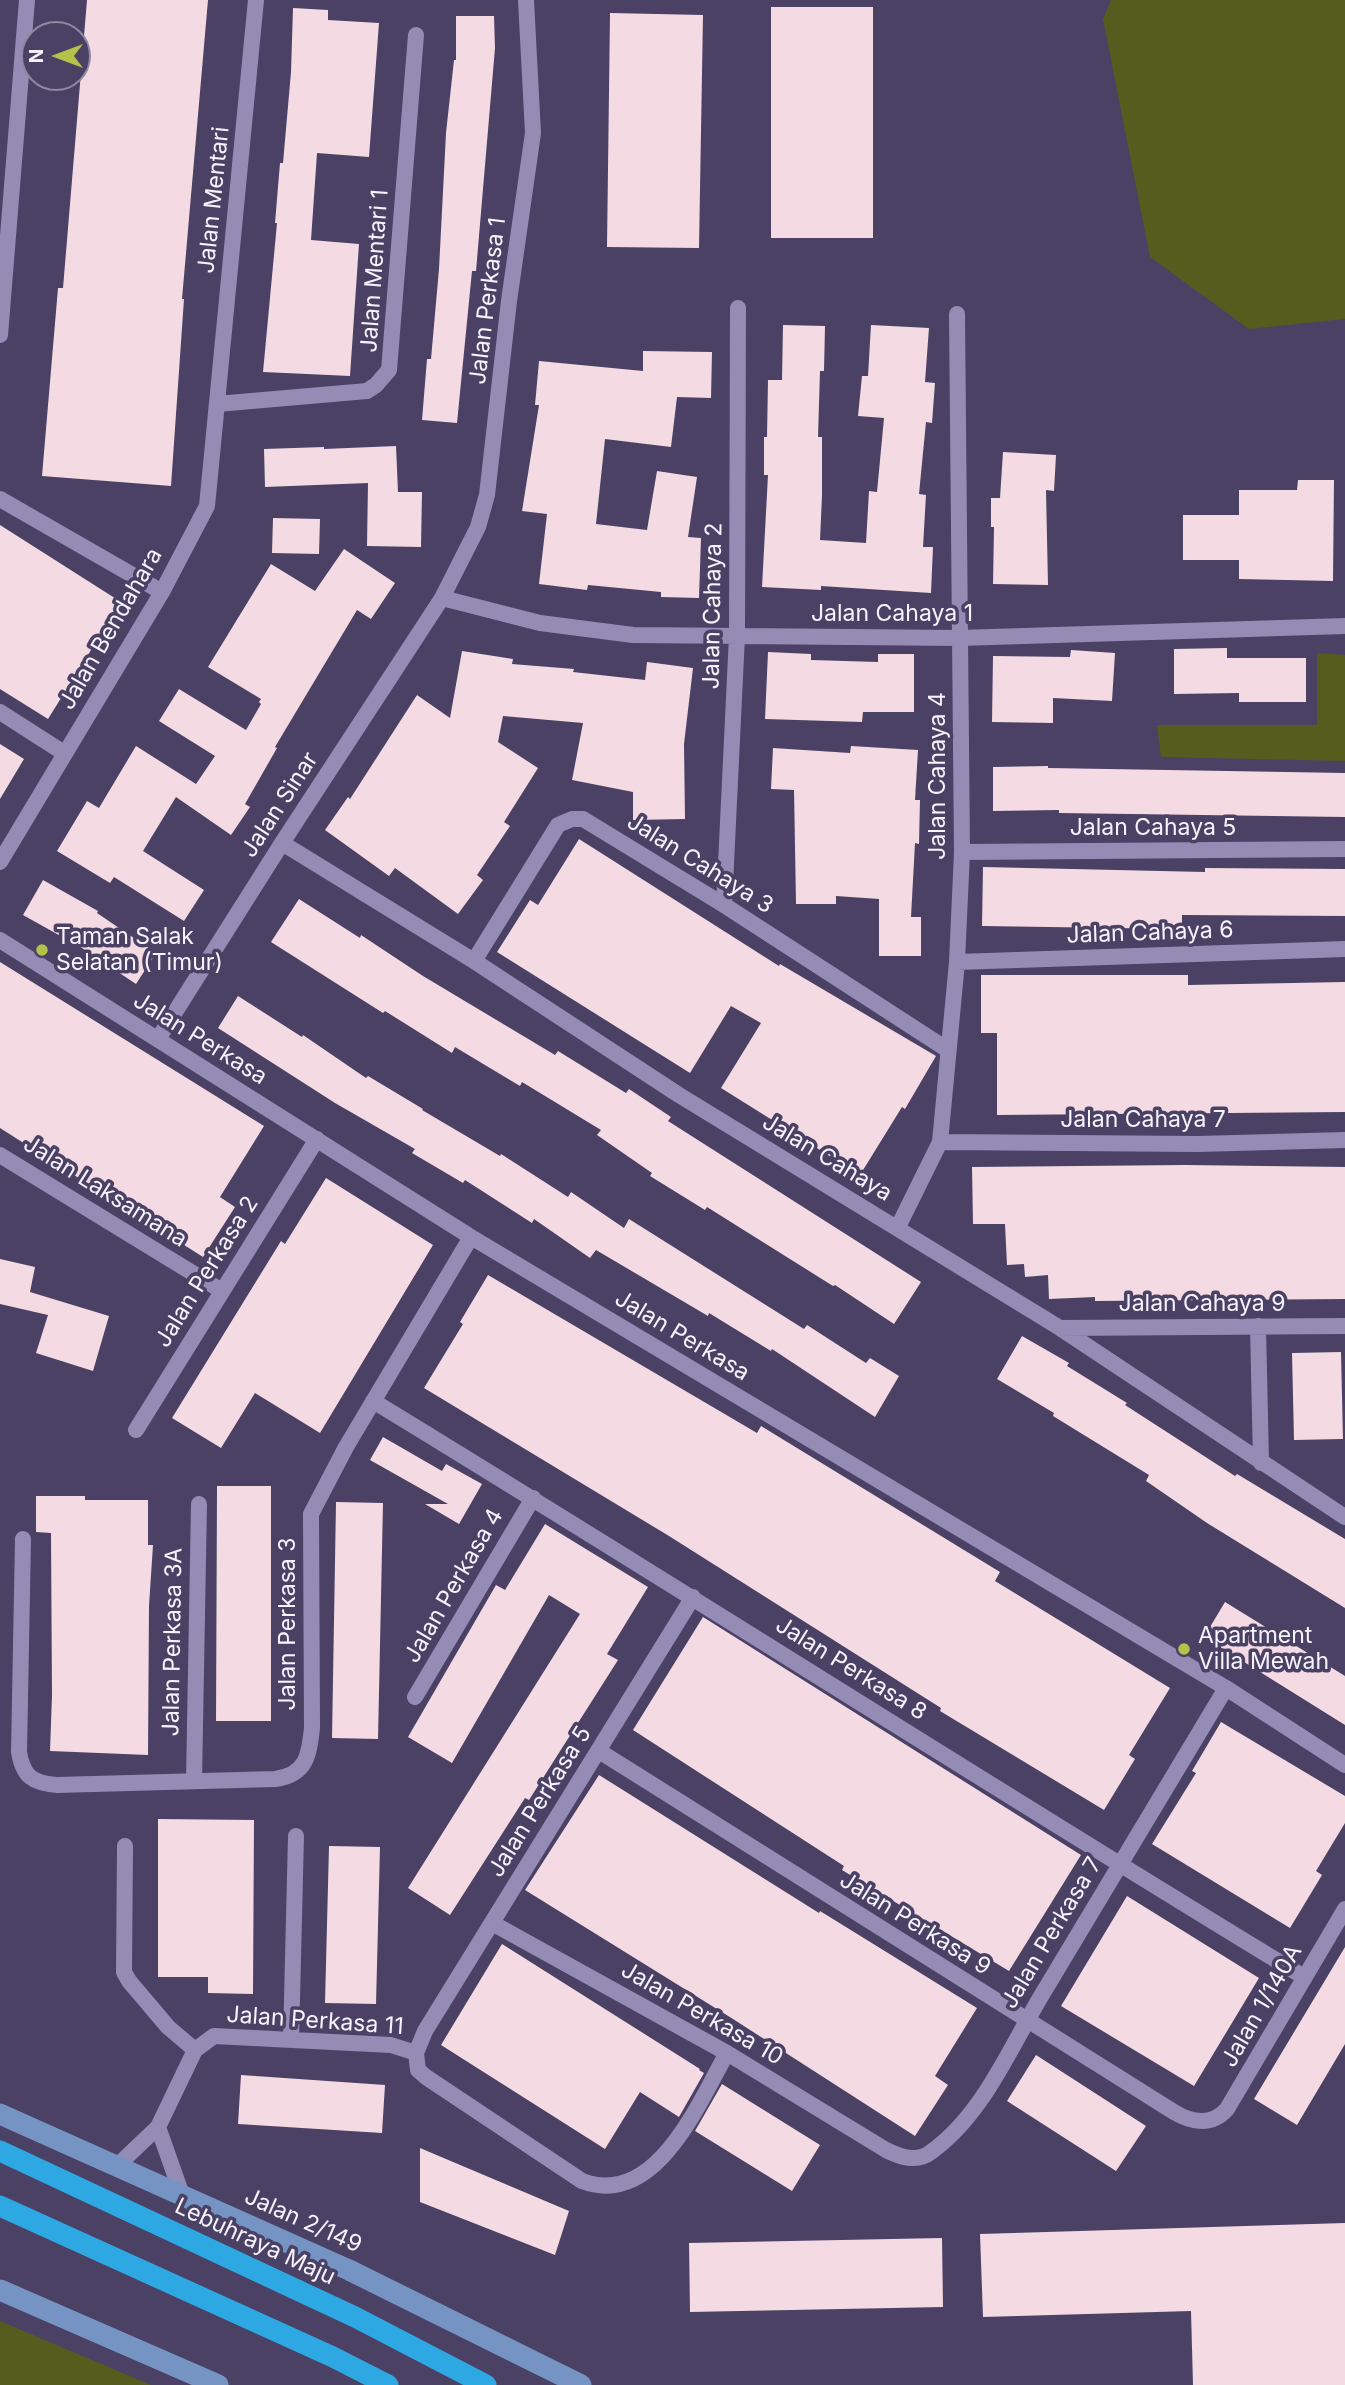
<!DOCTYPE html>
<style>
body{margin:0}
#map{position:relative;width:1345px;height:2385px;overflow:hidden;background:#4a4165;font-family:Inter,sans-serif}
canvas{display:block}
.north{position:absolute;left:21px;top:21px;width:70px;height:70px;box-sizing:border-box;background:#4a4165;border:2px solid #8e88a1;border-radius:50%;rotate:270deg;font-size:19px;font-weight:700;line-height:28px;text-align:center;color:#f5f3fc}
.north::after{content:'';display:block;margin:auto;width:24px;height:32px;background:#b4c24a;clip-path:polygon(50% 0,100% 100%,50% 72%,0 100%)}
</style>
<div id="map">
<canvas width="1345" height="2385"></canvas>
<div class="north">N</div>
</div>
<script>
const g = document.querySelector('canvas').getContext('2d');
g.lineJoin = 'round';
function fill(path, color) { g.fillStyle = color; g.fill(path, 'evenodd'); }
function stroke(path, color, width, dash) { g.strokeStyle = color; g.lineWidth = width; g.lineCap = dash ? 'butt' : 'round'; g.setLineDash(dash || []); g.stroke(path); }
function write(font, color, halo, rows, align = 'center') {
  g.font = font + ' Inter,sans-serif'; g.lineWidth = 7; g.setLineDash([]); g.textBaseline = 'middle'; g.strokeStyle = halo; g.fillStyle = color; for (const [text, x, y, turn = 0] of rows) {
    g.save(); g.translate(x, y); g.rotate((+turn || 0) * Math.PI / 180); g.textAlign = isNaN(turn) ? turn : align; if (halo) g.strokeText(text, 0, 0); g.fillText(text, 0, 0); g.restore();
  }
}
const green = new Path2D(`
 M1111 0H1345V319L1249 329 1150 257 1103 19Z
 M1317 653 1345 655V761L1161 757 1157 725H1317Z
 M0 2321 151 2385H0Z`);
const building = new Path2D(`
 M87 0H208L182 299H184L171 486 42 476 58 288H63Z
 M771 7H873V238H771Z
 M293 8 328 10V20L379 23 369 157 317 153 311 240 359 244 350 376 263 372 277 223H275L280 163H283L291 72Z
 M610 13 703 15 699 248 607 247Z
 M456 16H494L495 48 476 271H472L457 423 422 420 427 359H431L439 269 446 133 454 60H456Z
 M783 325 825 326 824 371H820L818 437H822V496L820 540 866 543 869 491 877 492 884 418 858 416 862 376H868L871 325 929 328 925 382 935 383 932 423 926 422 919 494 926 495 923 547H933L931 593 821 586V590L762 587 768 475H764V437H767L768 380H782Z
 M643 351 712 352 711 398 677 397 671 447 605 439 596 524 647 530 657 471 697 477 688 537 701 538 699 598 661 597V592L588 585 587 590 539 584 547 514 522 511 539 405H535L539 361 643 371Z
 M396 446 398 492H422L421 547 367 546 368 483 265 487 264 449 324 447V449Z
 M1003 452 1056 455 1054 491 1046 490 1048 585 993 584 994 527H991V498H1000Z
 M1298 480H1334L1333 581 1239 579V560H1183V515H1239V490H1297Z
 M273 518 320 519 319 554 272 553Z
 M0 525 121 602 48 719 0 689Z
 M344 549 395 583 371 619 357 610 275 747 277 748 245 804 250 807 231 835 176 797 143 851 204 890 184 921 114 877 110 883 57 851 87 801 99 808 136 746 196 784 215 756 159 721 179 689 246 730 261 704 259 702 261 699 208 667 271 564 315 591Z
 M1227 648V658H1306V702H1239V693L1174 694V649Z
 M1071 650 1115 653 1112 701 1053 698V723L992 722 993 656 1070 657Z
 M462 651 513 659 512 664 574 669 573 672 645 680 647 662 693 668 684 744 685 819 633 820V792L572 780 583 723 503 716 498 742 538 768 504 822 510 826 477 875 483 880 458 914 395 868 389 876 325 830 348 797 350 799 417 695 450 718Z
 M768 652 811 654V660L878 662V654H914V712H863L862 722 765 719Z
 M0 744 24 759 0 799Z
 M851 746 918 750 915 800H920L919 844 915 843 911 917H921V956H879V899L836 896V904H796L794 790 771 789 773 748 850 753Z
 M1048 766V768L1345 773V817L1059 813V810L993 811V767Z
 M579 839 779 966 780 964 936 1056 905 1109 902 1107 860 1175 721 1088 761 1023 731 1006 690 1073 497 952 530 900 538 905Z
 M983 867 1205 872V868L1345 869V916L1182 915V929L982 926Z
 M43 880 98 911 97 913 156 953 136 984 82 948 23 915Z
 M299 899 360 938 361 935 423 976 555 1055 558 1051 626 1093 629 1089 671 1117 668 1121 921 1282 894 1324 835 1285 833 1286 707 1207 705 1210 650 1176 652 1173 597 1135 601 1130 522 1082 520 1086 455 1047 452 1053 385 1011 383 1013 271 942Z
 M0 962 264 1126 220 1197 235 1207 203 1257 0 1128Z
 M981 975H1188V985L1345 982V1112L997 1115V1033H981Z
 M238 996 302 1037 303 1035 366 1078 368 1076 423 1109 422 1110 500 1156 501 1154 568 1197 571 1192 624 1228 629 1219 804 1329 807 1325 866 1363 870 1358 899 1376 875 1417 772 1349 771 1351 709 1313 708 1316 596 1250 590 1258 534 1219 532 1223 465 1180 463 1183 412 1153 415 1149 335 1103 218 1028Z
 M1185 1165 1345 1167V1299L1095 1301V1297L1049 1299 1048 1275 1025 1277 1024 1264 1007 1265 1005 1224H973L972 1167Z
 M326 1178 433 1245 320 1433 255 1393 221 1448 172 1418 281 1241 285 1244Z
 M0 1259 35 1267 30 1292 109 1316 93 1371 36 1353 48 1315 0 1304Z
 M488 1275 757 1433 761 1426 1000 1572 995 1581 1170 1688 1129 1755 1135 1759 1104 1810 940 1711 941 1708 669 1536 424 1388 463 1324 460 1322Z
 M1022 1336 1069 1363 1067 1366 1127 1403 1125 1405 1235 1476 1237 1474 1345 1539V1608L1207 1523 1146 1481 1149 1475 1053 1416 1054 1413 997 1379Z
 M1341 1352 1343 1439 1294 1440 1292 1353Z
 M383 1437 442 1471 446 1464 482 1484 459 1524 425 1504H448L370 1460Z
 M217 1486H271V1721H216Z
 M36 1496H85V1500H148V1545H153L149 1606 148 1755 50 1751 52 1695 51 1533 36 1532Z
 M336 1502 383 1503 378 1739 332 1738Z
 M545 1524 648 1587 607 1654 618 1660 529 1800 525 1798 450 1915 408 1888 580 1614 549 1595 452 1763 408 1737 496 1585 505 1590Z
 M1225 1602 1345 1676V1725L1204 1637Z
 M703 1617 1081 1855 1009 1971 842 1870 844 1866 633 1730Z
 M1221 1722 1345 1796V1823L1316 1871 1322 1875 1290 1928 1152 1844 1196 1773 1192 1771Z
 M599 1775 819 1913 820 1911 977 2008 935 2076 948 2085 915 2136 733 2019 525 1890Z
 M158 1819 254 1820 253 1994 208 1993V1977H158Z
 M329 1846 380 1847 376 2004 325 2003Z
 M1127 1896 1259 1978 1194 2086 1061 2006Z
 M502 1944 700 2069 699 2070 704 2073 679 2117 640 2092 605 2149 441 2045Z
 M1345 1947V2044L1297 2125 1254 2099Z
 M1036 2055 1146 2126 1116 2171 1007 2101Z
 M241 2075 385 2085 382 2133 238 2124Z
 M722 2084 820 2145 792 2191 695 2131Z
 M420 2148 569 2211 555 2255 420 2202Z
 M1345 2223V2385H1193L1191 2311 983 2317 980 2234Z
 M942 2238 943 2307 690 2312 689 2243Z`);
const street = new Path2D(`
 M0 335 27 0
 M217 404 367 391 376 385 389 370 416 35
 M0 499 162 592
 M442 598 540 623 633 635 959 638 1345 626
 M0 712 64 753
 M282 843 474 961 679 1095 1060 1328 1345 1517
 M962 852 1345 849
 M0 862 162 592 207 506 256 0
 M724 905 737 636 738 308
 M0 940 471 1237 1226 1688 1345 1765
 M474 961 558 825 572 819H583L724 905 948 1050
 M957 962 1345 949
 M158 1039 282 843 442 598 478 527 487 495 509 301 533 133 526 0
 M940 1142 1198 1144 1345 1140
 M0 1155 222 1291
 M898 1227 940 1142 957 962 962 852 957 314
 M1258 1326 1261 1463
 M1060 1328 1345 1326
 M373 1401C685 1591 992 1788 1304 1977
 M136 1430 317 1139
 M23 1539 19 1752C23 1777 33 1783 57 1785L275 1779C306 1775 309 1756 312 1728L311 1514 346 1447 471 1237
 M415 1697 533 1498
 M599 1751 1174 2112C1192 2123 1212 2126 1227 2109L1345 1909
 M194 1781 199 1504
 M125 1846 124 1972 129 1981 168 2027 195 2050
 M492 1923 727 2053 886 2150C900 2157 917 2163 931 2152 984 2114 1010 2047 1043 1993 1104 1891 1165 1790 1226 1688
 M291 2040 296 1836
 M416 2053 425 2031 693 1597
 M158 2127 195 2050 214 2036 391 2045 416 2053 418 2070 426 2077 582 2181C656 2209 699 2102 727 2053
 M117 2166 158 2127 182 2195`);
const secondary = new Path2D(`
 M0 2114 349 2270 581 2385
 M0 2290 218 2385`);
const highway = new Path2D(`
 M0 2151 355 2317 486 2385
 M0 2206 333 2357 388 2385`);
const markers = [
 [42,950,7,"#b4c24a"],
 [1184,1649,7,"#b4c24a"]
];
const streetNames = [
 ["Jalan Mentari",214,200,-84],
 ["Jalan Mentari 1",375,271,-86],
 ["Jalan Perkasa 1",488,301,-83],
 ["Jalan Cahaya 2",713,606,-89],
 ["Jalan Cahaya 1",892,614],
 ["Jalan Bendahara",111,629,-60],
 ["Jalan Cahaya 4",938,776,-90],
 ["Jalan Sinar",280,805,-57],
 ["Jalan Cahaya 5",1153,828],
 ["Jalan Cahaya 3",700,864,32],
 ["Jalan Cahaya 6",1150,933,-2],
 ["Jalan Perkasa",200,1039,32],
 ["Jalan Cahaya 7",1143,1120],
 ["Jalan Cahaya",827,1158,31],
 ["Jalan Laksamana",105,1192,32],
 ["Jalan Perkasa 2",207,1272,-58],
 ["Jalan Cahaya 9",1202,1304],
 ["Jalan Perkasa",682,1336,31],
 ["Jalan Perkasa 4",454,1586,-60],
 ["Jalan Perkasa 3",288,1624,-90],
 ["Jalan Perkasa 3A",173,1642,-89],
 ["Jalan Perkasa 8",851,1669,32],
 ["Jalan Perkasa 5",540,1802,-58],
 ["Jalan Perkasa 9",915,1924,32],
 ["Jalan Perkasa 7",1052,1933,-59],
 ["Jalan 1/140A",1262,2006,-60],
 ["Jalan Perkasa 10",702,2014,30],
 ["Jalan Perkasa 11",315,2021,4],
 ["Jalan 2/149",303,2221,24],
 ["Lebuhraya Maju",255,2242,25]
];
const poiNames = [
 ["Taman Salak",56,937],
 ["Selatan (Timur)",56,963],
 ["Apartment",1198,1636],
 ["Villa Mewah",1198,1662]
];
fill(green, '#555c1d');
fill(building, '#f4dae3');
stroke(street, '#958cb5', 16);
stroke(secondary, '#7694c3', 21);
stroke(highway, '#2ea8e3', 21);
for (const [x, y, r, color] of markers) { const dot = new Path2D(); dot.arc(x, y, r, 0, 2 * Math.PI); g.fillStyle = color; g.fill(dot); stroke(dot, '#4a4165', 2.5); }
write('23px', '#f5f3fc', '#4a4165', streetNames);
write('23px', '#f5f3fc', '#4a4165', poiNames, 'left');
</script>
